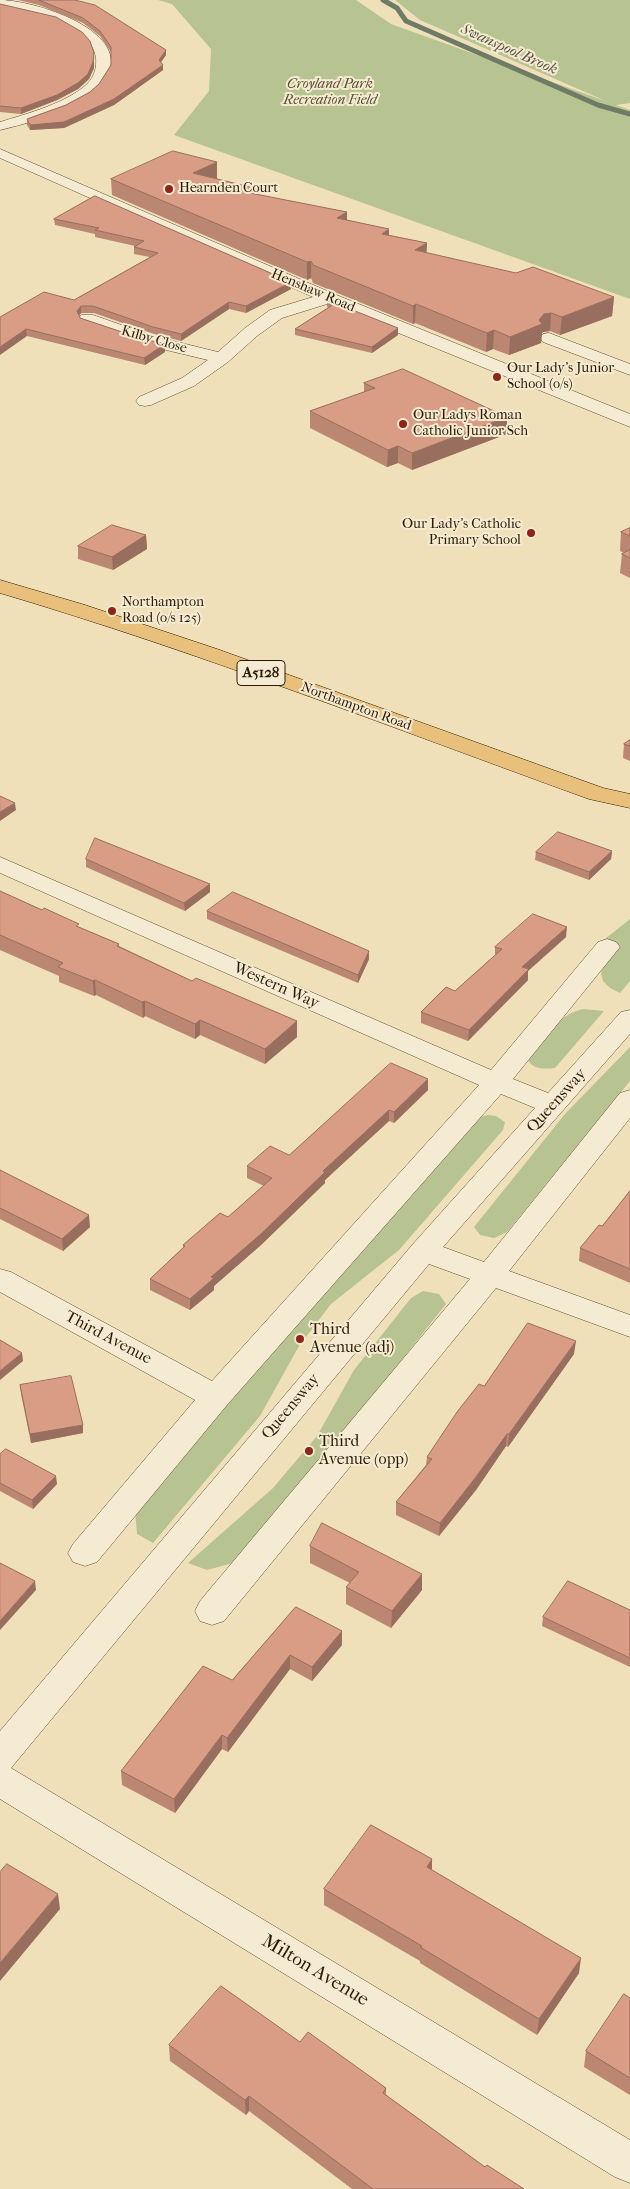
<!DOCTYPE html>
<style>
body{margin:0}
canvas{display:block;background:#f0e0b9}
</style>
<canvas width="630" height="2189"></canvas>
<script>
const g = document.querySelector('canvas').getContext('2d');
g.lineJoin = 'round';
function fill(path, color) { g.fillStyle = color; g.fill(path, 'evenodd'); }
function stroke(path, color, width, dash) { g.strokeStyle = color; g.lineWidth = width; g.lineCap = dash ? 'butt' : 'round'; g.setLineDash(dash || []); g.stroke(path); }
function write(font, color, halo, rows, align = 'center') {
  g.font = font + ' "IM FELL French Canon",serif'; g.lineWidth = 4; g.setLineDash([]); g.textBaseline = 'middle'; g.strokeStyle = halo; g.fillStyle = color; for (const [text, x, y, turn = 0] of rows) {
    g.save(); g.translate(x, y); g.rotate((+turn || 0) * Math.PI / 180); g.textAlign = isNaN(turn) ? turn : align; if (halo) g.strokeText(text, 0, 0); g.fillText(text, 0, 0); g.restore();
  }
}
const green = new Path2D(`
 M158 0H356L391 24 608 102 420 20 395 0H630V103L616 105 630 110V299L174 135 209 91 211 49 172 4Z
 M630 919V981L620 993 610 988 603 981 601 973 604 965 600 943Z
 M583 1009 604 1011 555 1068C546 1069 533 1070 528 1060L530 1055C545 1037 559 1014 583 1009Z
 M630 1047V1081L507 1232 494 1238 480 1235 474 1227 565 1114Z
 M488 1115 496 1116 505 1122 503 1130 399 1250 331 1304 299 1346 260 1416 153 1543 137 1534 135 1510 474 1119Z
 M423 1291 439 1294 446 1304 275 1520 237 1562 207 1570 188 1563 273 1488 317 1436 354 1370 411 1298Z`);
const stream = new Path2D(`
 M383 0 397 8 406 21 598 105 630 114`);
const minor = new Path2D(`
 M0 0C37 0 149 36 98 88 78 110 29 123 0 130V122C26 114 68 103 88 83 94 77 97 67 96 58 92 22 28 12 0 7Z
 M0 149 334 294 630 414V427L327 304 282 318 257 336 228 362 194 386 151 405 145 406 139 405 136 401 139 397 182 378 208 360 141 344 81 323 79 319 81 315H93L153 336 218 352 245 328 270 310 313 297 0 158Z
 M549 333 630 364V375L543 342 540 338 543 334Z
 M0 857 491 1070 598 942 607 939 616 942 620 947 513 1079 548 1093 621 1012 630 1010V1034L443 1247 484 1262 620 1093 630 1090V1118L509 1271 630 1315V1337L496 1288 224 1621 212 1625 200 1621 195 1611 200 1601 470 1279 429 1264 11 1768 630 2140V2183L615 2177 0 1799V1731L413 1244 535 1108 501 1094 227 1405 97 1562 85 1566 73 1562 68 1553 73 1544 195 1400 0 1292V1269L11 1272 212 1381 479 1085 0 873Z`);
const major = new Path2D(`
 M0 580 85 605 217 649 603 788 630 794V808L589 799C393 728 199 652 0 593Z`);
const wall = new Path2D(`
 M18 0H75L166 50V55L161 62 163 70 114 105 64 128 30 130 27 125V119L66 105 90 92 99 84 111 65V52L100 36 83 23 39 5Z
 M0 4 94 53V68L89 79 78 89 57 100 21 114 0 112Z
 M111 179 258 189V195L347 212V220L389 229V235L427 243 426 253 614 297 612 316 560 335 550 331 543 332 542 333 541 343 509 355 493 349 486 352 415 323 413 324 313 283 311 278 307 280 112 195Z
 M95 196 291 282V289L246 313 229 309 181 341 154 334 94 313H81L79 316 80 318 140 338 165 344V352L145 365 27 336 0 317 74 300 150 257 134 254V247L135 246 95 237V234L55 225 54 219Z
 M327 300 398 335 372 353 295 335V329L328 308 327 306Z
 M364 383 507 434 412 470 398 463 387 467 310 428V411L364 392Z
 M630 528V578L620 573 622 554 624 553 620 551 621 532Z
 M146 535 147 549 113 570 78 559V546Z
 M630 740V761L623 758 624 744Z
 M612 851 611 859 589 880 535 860 536 852Z
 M86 859 210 884V892L185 911 86 867Z
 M0 891 79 927 119 944V946L192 981 297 1021V1037L265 1064 200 1035 195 1039 145 1016 143 1018 96 995 94 996 59 982V976L0 950Z
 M207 911 369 951V959L358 983 207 919Z
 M566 937 528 971V980L468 1041 421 1023V1012L455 991 495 955V947Z
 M428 1079V1090L394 1123 389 1121 325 1180V1183L261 1245 214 1286V1290L190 1310 150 1290V1279L183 1248V1245L228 1217 264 1186 247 1178V1166L289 1155Z
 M0 1170 90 1227 63 1251 0 1219Z
 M630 1191V1283L579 1261 580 1248 602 1226Z
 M574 1354 508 1447 506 1446 476 1490 439 1536 396 1515V1502L426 1465 427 1457 484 1386Z
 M20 1385 83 1433 31 1443 21 1394Z
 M0 1454 57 1484 33 1509 0 1491Z
 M310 1546 422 1590 391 1628 346 1604V1587L350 1583 310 1563Z
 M296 1607 342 1645 312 1681 290 1669 228 1752 222 1749 175 1813 122 1785 121 1771 232 1680Z
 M630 1610V1667L542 1626 543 1617Z
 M432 1859V1870L579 1973 537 2035 420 1963V1961L324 1905V1889Z
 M630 1998V2095L584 2067 586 2051Z
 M300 2042 386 2088V2095L485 2167 524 2189H352L249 2111 246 2115 170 2061 169 2045Z`);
const shadedWall = new Path2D(`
 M166 50V55L159 65V60Z
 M94 53V68L89 79 78 89 57 100 21 114V108Z
 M163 65V70L114 105 64 128 30 130V125Z
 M217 162V179L193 173Z
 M258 189V206L250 193Z
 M347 212V229L337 218Z
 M389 229V246L382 234Z
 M427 243 426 261 415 250Z
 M311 261V278L307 280V262Z
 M291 282V289L246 313V306Z
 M614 297 612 316 560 335 562 317Z
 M229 302V309L181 341V334Z
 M416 304 415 323 413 324V306Z
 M81 306V313L77 318V311Z
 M551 313 550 331 543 332 542 333 541 343 509 355 510 337 539 320 544 314Z
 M398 328V335L372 353V347Z
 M26 329 27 336 0 355V347Z
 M494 330 493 349 486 352 487 333Z
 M165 344V352L145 365 144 358Z
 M507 417V434L412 470V453Z
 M398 446V463L387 467 388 450Z
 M146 535 147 549 113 570 112 557Z
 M15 803 16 810 0 821V812Z
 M612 851 611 859 589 880V872Z
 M210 884V892L185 911 184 903Z
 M567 927 566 937 528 971V980L468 1041 469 1030 522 967Z
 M369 951V959L358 983V975Z
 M95 980 96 995 94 996 93 981Z
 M145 1001V1016L143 1018 142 1002Z
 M200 1020V1035L195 1039V1024Z
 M297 1021V1037L265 1064V1049Z
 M428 1079V1090L394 1123V1112Z
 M389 1110V1121L325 1180V1183L261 1245 214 1286V1290L190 1310V1299L211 1277 323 1171Z
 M89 1215 90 1227 63 1251 62 1239Z
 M576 1341 574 1354 508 1447 509 1434Z
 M22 1353 23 1361 0 1380V1371Z
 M83 1425V1433L31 1443 30 1434Z
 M507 1434 506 1446 476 1490 439 1536 440 1523Z
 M56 1476 57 1484 33 1509 32 1500Z
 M422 1574V1590L391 1628 392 1611Z
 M35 1581 36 1590 0 1630V1621Z
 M342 1631V1645L312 1681V1667Z
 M290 1655V1669L228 1752 227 1738Z
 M222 1735V1749L175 1813 174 1799Z
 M432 1859V1875L427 1867Z
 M58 1894 60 1909 0 1981V1963Z
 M581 1958 579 1973 537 2035 539 2019Z
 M249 2096V2111L246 2115 245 2100Z`);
const building = new Path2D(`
 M39 0H75L95 5 166 50 159 60 163 65 114 99 64 122 30 125 27 119 66 105 90 92 99 84 111 65V47L100 31 83 18Z
 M0 4 56 17 82 32 90 41 94 53 93 62 88 74 78 83 57 95 21 108 0 106Z
 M173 151 217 162 193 173 258 189 250 193 347 212 337 218 389 229 382 234 427 243 415 250 516 273 533 267 614 297 562 317 551 313 544 314 539 320 542 324 510 337 494 330 487 333 416 304 413 306 313 265 311 261 307 262 111 179Z
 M95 196 291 282 246 306 229 302 181 334 153 327 93 306H81L77 311 80 318 140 338 165 344 144 358 26 329 0 347V317L44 292 74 300 158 253 134 247 144 241 95 230 99 228 54 219Z
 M327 300 398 328 372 347 295 329 331 306Z
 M403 369 507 417 412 453 398 446 388 450 310 411 375 388 364 383Z
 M112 525 146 535 112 557 78 546Z
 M630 528V536L621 532Z
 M630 550V558L622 554Z
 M630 740V746L624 744Z
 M0 796 15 803 0 812Z
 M558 832 612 851 589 872 536 852Z
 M95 838 210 884 184 903 86 859Z
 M0 891 42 910 44 908 79 924 76 926 119 944 117 946 192 981 196 978 297 1021 265 1049 200 1020 195 1024 145 1001 142 1002 95 980 93 981 58 967 63 963 0 935Z
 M233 892 369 951 358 975 207 911Z
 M533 914 567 927 522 967 529 969 469 1030 421 1012 446 987 455 991 502 949 495 947Z
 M391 1063 428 1079 394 1112 389 1110 323 1171 325 1172 261 1234 211 1277 214 1278 190 1299 150 1279 185 1246 183 1245 220 1213 228 1217 272 1178 247 1166 270 1146 289 1155Z
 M0 1170 89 1215 62 1239 0 1208Z
 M630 1191V1269L580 1248 599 1225 602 1226Z
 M528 1323 576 1341 509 1434H507L476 1477 440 1523 396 1502 432 1459 427 1457 457 1412 479 1384 484 1386Z
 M0 1340 22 1353 0 1371Z
 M71 1376 83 1425 30 1434 20 1385Z
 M6 1449 56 1476 32 1500 0 1483V1454Z
 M322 1523 422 1574 392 1611 346 1587 359 1572 310 1546Z
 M0 1563 35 1581 0 1621Z
 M568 1581 630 1610V1658L543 1617Z
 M296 1607 342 1631 312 1667 290 1655 227 1738 222 1735 174 1799 121 1771 203 1666 232 1680Z
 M371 1825 432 1859 427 1867 581 1958 539 2019 420 1947 422 1946 324 1889Z
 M7 1864 58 1894 0 1963V1872Z
 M221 1986 300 2042 308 2032 386 2088 383 2093 485 2167 487 2165 524 2189H373L249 2096 245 2100 169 2045Z
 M624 1994 630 1998V2078L586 2051Z`);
const markers = [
 [169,189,5,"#8f2418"],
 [497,377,5,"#8f2418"],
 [403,424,5,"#8f2418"],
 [531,533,5,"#8f2418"],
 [112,611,5,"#8f2418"],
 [300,1339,5,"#8f2418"],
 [309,1451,5,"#8f2418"]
];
const farParknames = [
 ["Croyland Park",330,85],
 ["Recreation Field",330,101]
];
const farPoinames = [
 ["Hearnden Court",179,189],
 ["Our Lady's Junior",507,369],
 ["School (o/s)",507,385],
 ["Our Ladys Roman",413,416],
 ["Catholic Junior Sch",413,432],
 ["Our Lady's Catholic",521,525,"right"],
 ["Primary School",521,541,"right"],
 ["Northampton",122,603],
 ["Road (o/s 125)",122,619]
];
const farStreetnames = [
 ["Henshaw Road",313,291,23],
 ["Kilby Close",154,340,16],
 ["Northampton Road",356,707,20]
];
const farWaternames = [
 ["Swanspool Brook",509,50,24]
];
const shields = [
 [261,673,48]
];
const shieldNames = [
 ["A5128",261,673]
];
const streetNames = [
 ["Western Way",276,986,24],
 ["Queensway",557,1101,-48],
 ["Third Avenue",108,1338,28],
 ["Queensway",291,1407,-50]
];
const poiNames = [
 ["Third",310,1330],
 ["Avenue (adj)",310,1348],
 ["Third",319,1442],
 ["Avenue (opp)",319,1460]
];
const nearStreetnames = [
 ["Milton Avenue",315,1971,31]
];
fill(green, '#b7c391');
stroke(stream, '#6e7c67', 5);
stroke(minor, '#5c4c30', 1);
stroke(major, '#2b1a02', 1);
fill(minor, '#f5ebd2');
fill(major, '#e8c07c');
fill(wall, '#bb8773');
fill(shadedWall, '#986e5e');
fill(building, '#d99d86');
stroke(building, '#986e5e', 1);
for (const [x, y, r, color] of markers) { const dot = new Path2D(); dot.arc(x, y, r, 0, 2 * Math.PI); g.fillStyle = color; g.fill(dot); stroke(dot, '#f5ebd2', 2); }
write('italic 14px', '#554d2d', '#f5ebd2', farParknames);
write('14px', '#2b1a02', '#f5ebd2', farPoinames, 'left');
write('14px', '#2b1a02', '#f5ebd2', farStreetnames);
write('italic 15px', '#52533d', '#f5ebd2', farWaternames);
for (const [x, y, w] of shields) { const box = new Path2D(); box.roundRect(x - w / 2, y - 12.5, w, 25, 4); g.fillStyle = '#f5ebd2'; g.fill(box); stroke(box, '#2b1a02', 1); }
write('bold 15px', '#2b1a02', null, shieldNames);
write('16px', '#2b1a02', '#f5ebd2', streetNames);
write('16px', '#2b1a02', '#f5ebd2', poiNames, 'left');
write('19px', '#2b1a02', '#f5ebd2', nearStreetnames);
</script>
